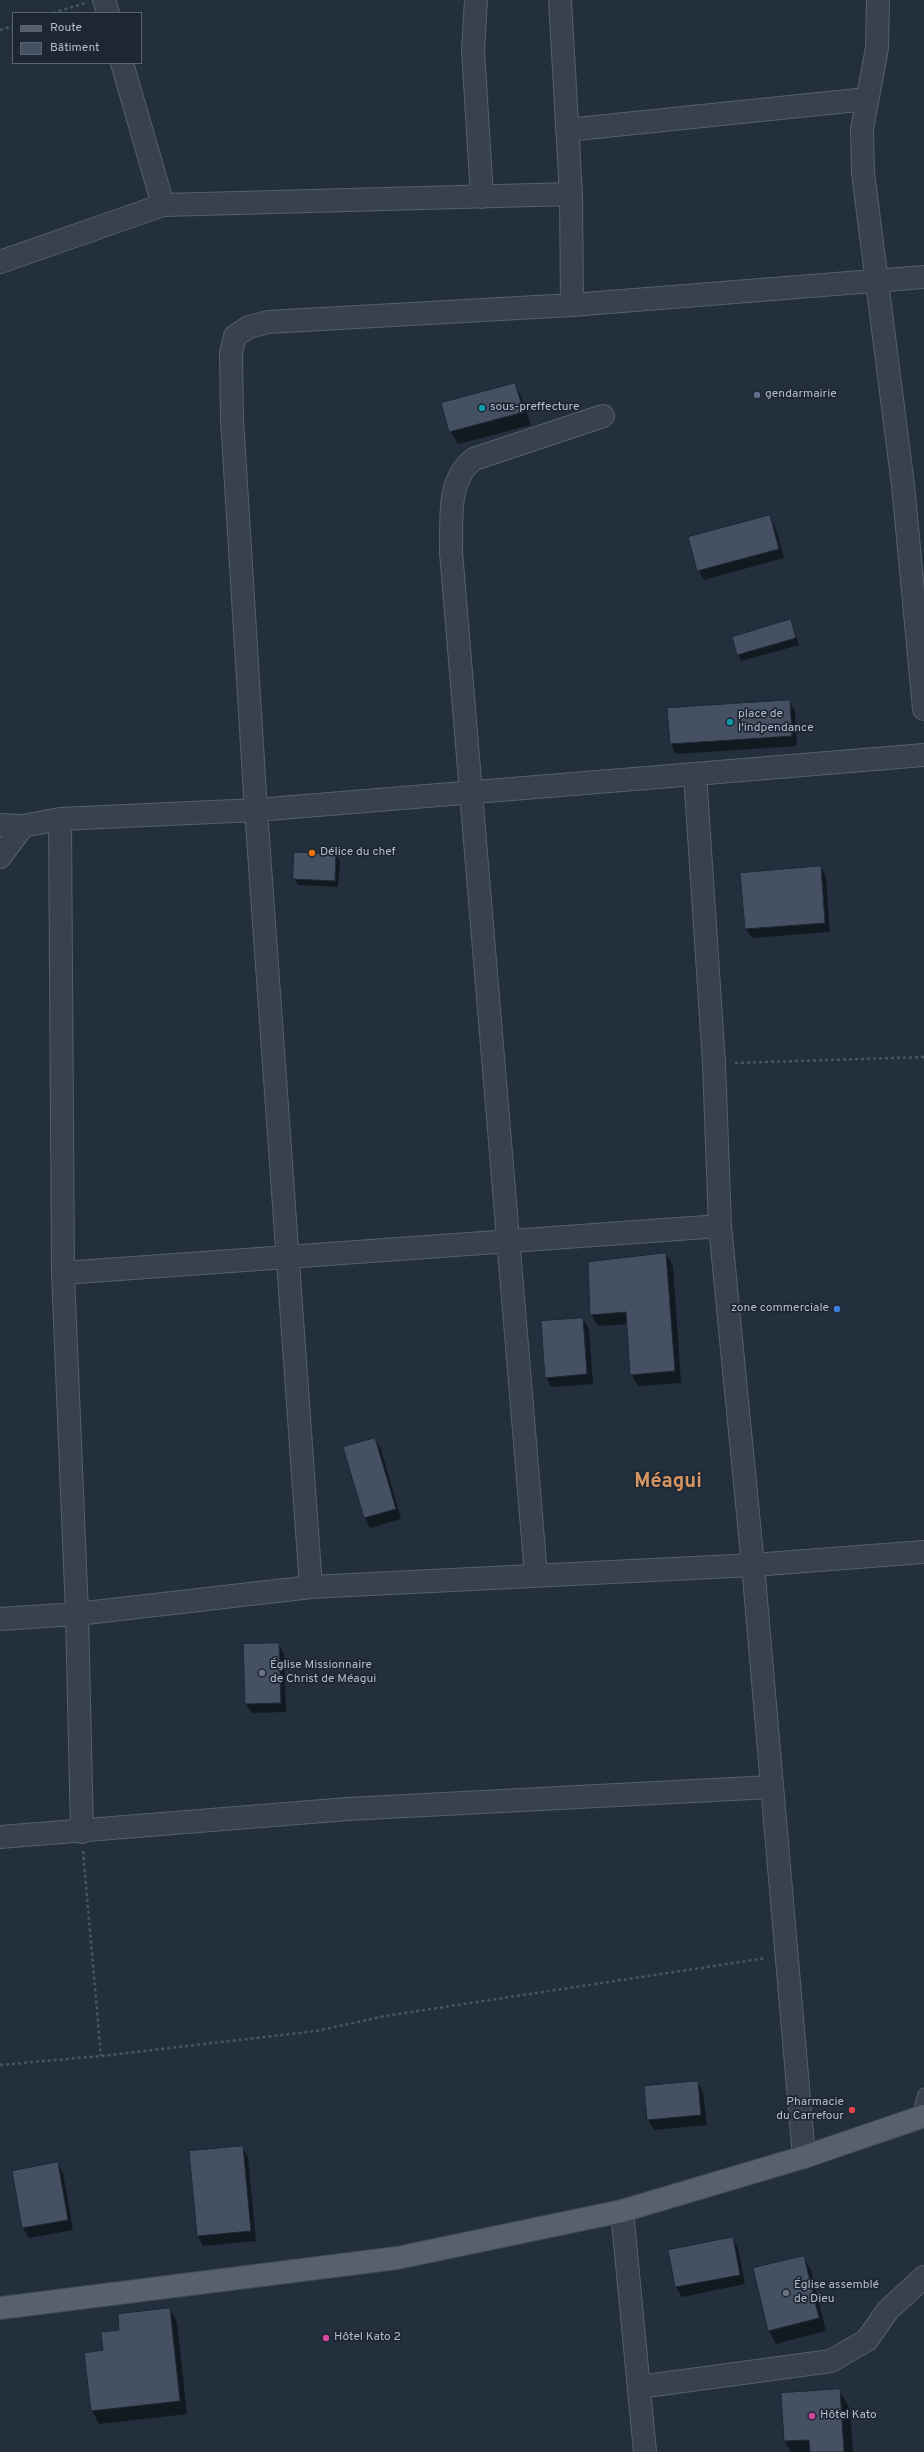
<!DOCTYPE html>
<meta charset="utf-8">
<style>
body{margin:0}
#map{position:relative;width:924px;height:2452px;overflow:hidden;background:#242f3e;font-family:Overpass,sans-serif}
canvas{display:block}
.legend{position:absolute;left:12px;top:12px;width:130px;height:52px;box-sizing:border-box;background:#1d2633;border:1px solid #59626f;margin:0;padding:5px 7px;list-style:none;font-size:12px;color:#b4bcc9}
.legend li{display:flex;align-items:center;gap:8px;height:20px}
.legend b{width:20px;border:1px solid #59626f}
</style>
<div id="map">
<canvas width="924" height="2452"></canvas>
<ul class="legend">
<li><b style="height:5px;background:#56606e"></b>Route</li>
<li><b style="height:11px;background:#455162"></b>Bâtiment</li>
</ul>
</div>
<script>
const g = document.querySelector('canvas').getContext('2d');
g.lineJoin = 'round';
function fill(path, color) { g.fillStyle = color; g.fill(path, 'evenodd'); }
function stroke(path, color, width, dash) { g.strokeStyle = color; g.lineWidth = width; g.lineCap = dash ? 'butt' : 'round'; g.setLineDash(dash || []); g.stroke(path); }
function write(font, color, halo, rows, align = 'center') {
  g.font = font + ' Overpass,sans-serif'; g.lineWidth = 3.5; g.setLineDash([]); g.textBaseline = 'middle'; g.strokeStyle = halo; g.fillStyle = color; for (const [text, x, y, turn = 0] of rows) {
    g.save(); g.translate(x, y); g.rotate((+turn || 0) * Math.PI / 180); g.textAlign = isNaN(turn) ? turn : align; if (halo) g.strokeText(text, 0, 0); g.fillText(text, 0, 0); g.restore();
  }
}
const shadow = new Path2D(`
 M515 384 522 398 531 425 458 444 450 431Z
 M769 516 775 526 784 558 704 580 698 570Z
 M791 621 799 645 741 661 738 654Z
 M789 701 795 711 797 746 676 754 671 744Z
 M336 855 340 861 338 887 298 885 294 879Z
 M821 867 826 877 830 932 752 938 746 929Z
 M666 1254 673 1266 681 1383 638 1386 631 1374 628 1324 598 1326 591 1314 623 1258Z
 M583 1319 589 1329 593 1384 551 1387 546 1377Z
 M375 1439 381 1449 401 1519 370 1528 365 1518 344 1448Z
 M278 1644 284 1654 286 1712 252 1713 246 1704Z
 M698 2082 703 2092 707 2125 654 2130 648 2120 645 2087Z
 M242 2147 248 2157 256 2241 203 2246 198 2236 190 2152Z
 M57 2163 63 2173 73 2230 29 2238 23 2228 13 2171Z
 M733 2238 738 2248 745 2284 682 2297 676 2287 669 2251Z
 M803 2257 811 2270 826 2331 776 2344 769 2331Z
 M170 2309 177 2322 187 2414 99 2424 92 2411 85 2354 104 2351 120 2331Z
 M839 2390 850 2409 853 2452H791L784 2441 782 2394Z`);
const building = new Path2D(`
 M515 383 524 412 449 432 441 403Z
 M770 515 779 549 697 571 688 537Z
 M791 619 796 638 737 655 732 637Z
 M790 700 792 736 670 744 667 708Z
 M294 852 336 854 335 881 293 879Z
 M821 866 825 923 745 929 740 873Z
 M666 1253 675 1371 630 1375 626 1312 590 1315 588 1262Z
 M583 1318 587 1374 545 1378 541 1321Z
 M375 1438 396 1509 364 1518 343 1447Z
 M279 1643 281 1703 245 1704 243 1644Z
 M698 2081 701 2115 647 2120 644 2086Z
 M243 2146 251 2231 197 2236 189 2151Z
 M58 2162 68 2220 22 2228 12 2171Z
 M733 2237 740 2275 675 2287 668 2250Z
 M804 2256 819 2318 768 2331 753 2268Z
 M170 2308 180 2401 91 2411 84 2353 103 2350 101 2332 119 2330 118 2314Z
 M840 2389 844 2452H810L809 2440 784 2441 781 2393Z`);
const path = new Path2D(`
 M53 13 85 3
 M0 30 13 26
 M735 1063 924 1057
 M83 1851 101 2056
 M0 2065 101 2056 316 2031 385 2016 766 1958`);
const service = new Path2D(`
 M917 2119 924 2094`);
const minor = new Path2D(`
 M104 0 108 13
 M476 0 473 50 482 197
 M560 0 571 194 572 305
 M878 0 877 48 862 129 863 173 903 485 924 709
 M122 63 163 205
 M567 130 867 99
 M0 262 163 205 571 194
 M60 819 63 1273 77 1614 82 1832
 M0 825 23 826
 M0 857 23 826 60 819 256 810 695 774
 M63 1273 720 1226
 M536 1575 451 552C452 521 446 480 474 459L603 416
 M311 1587 256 810 232 419 231 353 235 336 249 327 268 322 572 305 924 277
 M0 1619 77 1614 311 1587 753 1565 924 1552
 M0 1837 348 1809 771 1787
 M622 2211 645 2452
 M639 2387 831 2361 867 2340 888 2310 924 2277`);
const tertiary = new Path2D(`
 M804 2157 753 1565 720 1226 714 1063 695 774 924 755`);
const primary = new Path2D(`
 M0 2308 397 2258 622 2211 804 2157 924 2116`);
const markers = [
 [757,395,4,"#5c6f8a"],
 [482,408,4,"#0f9aa8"],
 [730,722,4,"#0f9aa8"],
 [312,853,4,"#e8710a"],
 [837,1309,4,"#3f7fe0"],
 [262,1673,4,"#6b7280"],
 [852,2110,4,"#e0444e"],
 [786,2293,4,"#6b7280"],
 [326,2338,4,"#d1479c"],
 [812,2416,4,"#d1479c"]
];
const poiNames = [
 ["gendarmairie",765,395],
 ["sous-preffecture",490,408],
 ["place de",738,715],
 ["l'indpendance",738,729],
 ["Délice du chef",320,853],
 ["zone commerciale",829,1309,"right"],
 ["Église Missionnaire",270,1666],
 ["de Christ de Méagui",270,1680],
 ["Pharmacie",844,2103,"right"],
 ["du Carrefour",844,2117,"right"],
 ["Église assemblé",794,2286],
 ["de Dieu",794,2300],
 ["Hôtel Kato 2",334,2338],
 ["Hôtel Kato",820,2416]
];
const townNames = [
 ["Méagui",668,1483]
];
fill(shadow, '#0007');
fill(building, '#455162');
stroke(building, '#1f2835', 1);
stroke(service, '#565f6c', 13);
stroke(minor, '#565f6c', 24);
stroke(tertiary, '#565f6c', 24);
stroke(primary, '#414a57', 24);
stroke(path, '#44595c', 2.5, [3, 3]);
stroke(service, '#38414e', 11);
stroke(minor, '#38414e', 22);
stroke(tertiary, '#38414e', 22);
stroke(primary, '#56606e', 22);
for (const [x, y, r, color] of markers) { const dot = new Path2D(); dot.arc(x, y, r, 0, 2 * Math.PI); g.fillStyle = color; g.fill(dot); stroke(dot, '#1d2633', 1.5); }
write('12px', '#b4bcc9', '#1d2633', poiNames, 'left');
write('bold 20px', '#d59563', '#1d2633', townNames);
</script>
